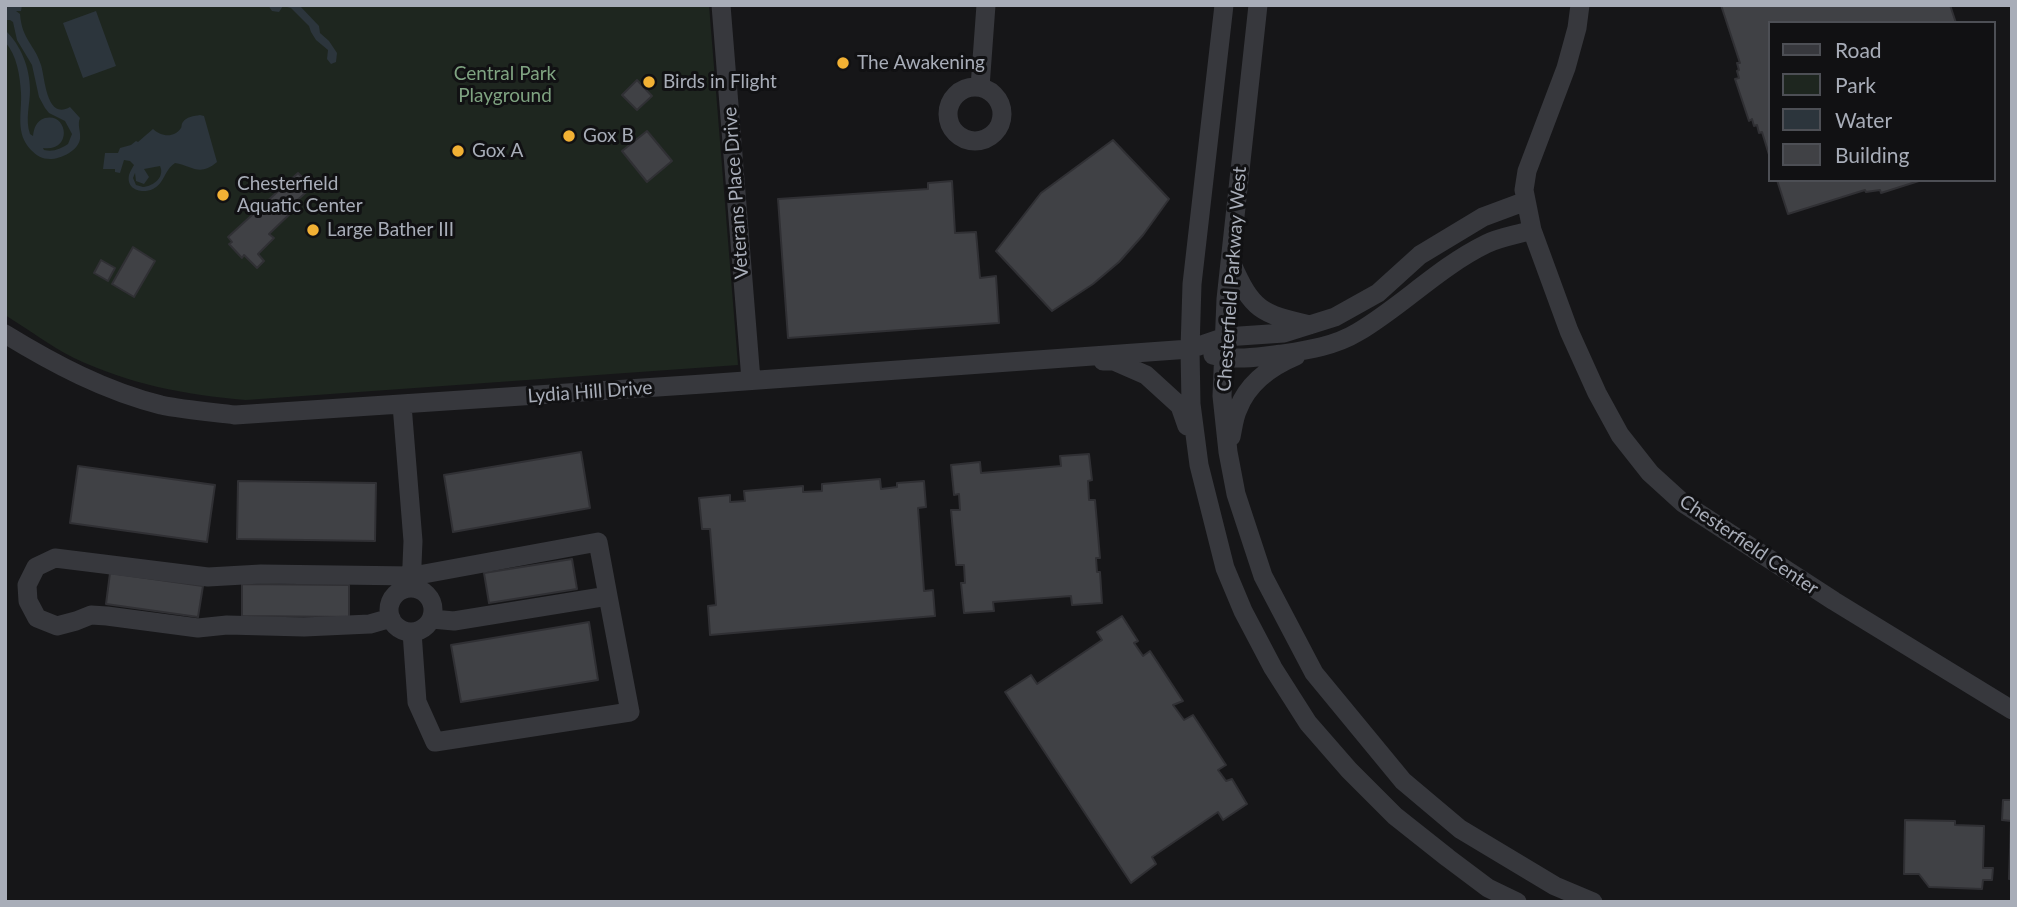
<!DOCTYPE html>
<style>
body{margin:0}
#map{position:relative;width:2017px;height:907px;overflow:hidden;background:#161618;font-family:Lato,sans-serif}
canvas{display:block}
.frame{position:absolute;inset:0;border:7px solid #a8adb8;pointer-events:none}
.legend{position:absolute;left:1768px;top:21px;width:228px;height:161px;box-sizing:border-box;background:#111113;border:2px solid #4d4f55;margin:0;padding:9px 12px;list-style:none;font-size:21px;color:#a8adb8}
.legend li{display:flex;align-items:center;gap:14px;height:35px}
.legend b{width:35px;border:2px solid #4d4f55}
</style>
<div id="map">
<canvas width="2017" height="907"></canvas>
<div class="frame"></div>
<ul class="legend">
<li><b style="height:9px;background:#37383d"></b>Road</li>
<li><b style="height:19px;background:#1e261f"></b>Park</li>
<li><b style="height:19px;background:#2c353c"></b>Water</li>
<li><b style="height:19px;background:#404145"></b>Building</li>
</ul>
</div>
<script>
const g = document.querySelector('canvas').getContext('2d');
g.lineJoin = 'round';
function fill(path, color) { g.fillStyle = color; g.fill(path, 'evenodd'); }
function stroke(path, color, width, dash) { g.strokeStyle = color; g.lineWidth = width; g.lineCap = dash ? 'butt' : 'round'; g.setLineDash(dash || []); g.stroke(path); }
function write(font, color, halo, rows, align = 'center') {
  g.font = font + ' Lato,sans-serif'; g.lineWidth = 6; g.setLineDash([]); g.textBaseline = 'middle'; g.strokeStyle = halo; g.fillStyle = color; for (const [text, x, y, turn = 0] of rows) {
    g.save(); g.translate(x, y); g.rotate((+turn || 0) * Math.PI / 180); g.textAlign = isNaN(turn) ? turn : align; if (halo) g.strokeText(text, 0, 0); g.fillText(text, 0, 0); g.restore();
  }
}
const green = new Path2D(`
 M5 5H709L738 365 246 400C185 395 129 384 74 358 50 346 28 329 5 315Z`);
const water = new Path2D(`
 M5 5H22L21 11H16L20 14C22 40 35 45 41 65 45 77 46 121 70 107L80 118C77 125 81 131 80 139 78 151 61 159 50 159 42 159 37 156 31 150 15 133 22 114 21 93 20 76 17 55 5 42V30C21 45 30 68 30 90 30 105 25 119 30 134L33 136C34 128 36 121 45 118 68 112 73 152 43 148L44 150C54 152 60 149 68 144L72 134 65 121 49 113 45 108 39 97 32 65 17 40 13 22 10 20H5Z
 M268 5H299L319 26 320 33 329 41 337 53 336 62 331 64 327 59 328 50 316 40 311 32 309 26 291 8 283 6 279 12 272 11Z
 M96 11 116 66 83 78 63 23Z
 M200 115 204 116 217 162C199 177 193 166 175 163 164 170 165 183 153 189 142 194 126 190 129 175 130 172 132 168 134 165L130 161 124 160 120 173 115 172V169H103L105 153H118L120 148 131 145 136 141 138 142 153 129C160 136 174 139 181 128 182 127 181 124 183 122 186 117 194 116 200 115ZM160 166C165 177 154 186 143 187L136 185 133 178 135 173 136 181 144 184 149 177 144 169Z`);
const building = new Path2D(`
 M1721 5H1950L1956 23H1770V158L1762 132 1759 133 1757 125 1754 126 1752 119 1749 121 1735 79 1739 78 1737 71 1739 70 1737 63H1740Z
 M637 80 652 96 637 110 622 95Z
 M647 131 672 161 647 182 622 151Z
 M1113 140 1169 199 1143 235 1119 262 1093 284 1052 311 996 251 1041 193Z
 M298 173 312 187 293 204 296 208 269 234 274 238 258 254 264 261 257 268 244 255 242 258 229 244 232 242 228 237Z
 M1777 180H1922L1881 193 1880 190 1866 192 1865 190 1788 214Z
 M952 181 955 233 976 232 980 278 996 276 999 323 788 338 778 199 928 189V183Z
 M133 247 155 261 134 297 112 284Z
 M101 260 115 268 108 281 94 273Z
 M581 452 590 508 453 532 444 475Z
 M1089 454 1092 480 1088 481 1089 500H1095L1100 558H1096L1097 572H1100L1102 603 1072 605 1071 596 993 602 994 611 964 613 961 583H965L964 565H956L951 510H960L959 494 954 495 951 465 980 462 981 473 1061 466 1060 456Z
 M78 466 215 485 207 542 70 523Z
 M880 479 881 489 897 487V483L924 481 926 507 918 508 924 591 933 590 935 616 710 635 708 606 716 605 710 529H702L699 498 730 495V502L745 501 744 491 803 486V492L822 491V484Z
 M238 481 376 483 375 541 237 539Z
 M572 559 577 589 489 603 484 573Z
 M110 573 203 586 198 617 106 604Z
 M242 584 349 585V617L242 616Z
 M1122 616 1138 641 1134 643 1143 656 1150 651 1183 701 1173 705 1184 720 1193 715 1226 765 1218 770 1226 781 1232 779 1247 804 1223 820 1218 812 1152 857 1156 864 1131 883 1005 692 1031 675 1037 684 1102 640 1097 632Z
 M589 622 598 680 461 702 451 645Z
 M2011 798H2012V879H2009L2011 821 2002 820 2003 800H2011Z
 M1905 820 1955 821V825L1984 826 1983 868H1993L1992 880H1983L1982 889 1929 887 1919 874H1904Z`);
const minor = new Path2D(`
 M721 5 751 380
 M1224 5 1192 284 1190 349 1191 404 1199 465 1225 568 1243 611 1273 668 1308 723 1349 770 1395 816 1448 858 1488 888 1517 902
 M1258 5 1226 299 1222 396 1228 452 1236 494 1263 576 1314 673 1403 781 1460 829 1555 886 1593 902
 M1580 5 1577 28 1566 68 1527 171 1524 190 1532 230 1569 331 1597 393 1620 435 1650 473 1683 503 1834 601 2012 710
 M980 87 986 5
 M948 114a27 27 0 1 1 54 0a27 27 0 1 1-54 0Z
 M1232 264C1252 310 1261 314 1310 325
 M5 334C54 364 105 391 161 405 185 410 211 412 235 415L703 384 1190 349 1225 337 1284 333 1335 317 1378 293 1420 255 1483 217 1526 201
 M1213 355C1235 361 1259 357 1282 354 1308 350 1335 346 1358 332 1402 306 1439 267 1486 244 1500 237 1517 235 1532 230
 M1103 361H1114L1146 375 1180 406 1187 426
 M402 405 413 541 411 588
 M1231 437C1233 428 1234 417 1238 409 1248 383 1272 366 1296 356
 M389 610a22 22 0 1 1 44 0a22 22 0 1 1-44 0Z
 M391 618 370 624 304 627 227 625 198 628 107 616 91 615 76 621 57 626 37 618 28 601 27 585 36 567 55 558 208 577 261 574 413 576 598 542 608 596
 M412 632 417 702 435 742 630 712 608 596 454 621 432 619`);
const markers = [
 [843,63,7,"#f2b134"],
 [649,82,7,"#f2b134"],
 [569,136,7,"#f2b134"],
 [458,151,7,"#f2b134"],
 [223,195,7,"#f2b134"],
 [313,230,7,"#f2b134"]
];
const poiNames = [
 ["The Awakening",857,63],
 ["Birds in Flight",663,82],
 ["Gox B",583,136],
 ["Gox A",472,151],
 ["Chesterfield",237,184],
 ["Aquatic Center",237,206],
 ["Large Bather III",327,230]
];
const parkNames = [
 ["Central Park",505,74],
 ["Playground",505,96]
];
const streetNames = [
 ["Veterans Place Drive",736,193,-94],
 ["Chesterfield Parkway West",1232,279,-86],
 ["Lydia Hill Drive",590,392,-4],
 ["Chesterfield Center",1749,545,34]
];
fill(green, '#1e261f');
fill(water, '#2c353c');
fill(building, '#404145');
stroke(building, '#303034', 2);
stroke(minor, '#37383d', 19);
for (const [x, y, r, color] of markers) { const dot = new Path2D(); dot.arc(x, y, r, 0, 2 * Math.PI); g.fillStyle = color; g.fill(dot); stroke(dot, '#111113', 2.5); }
write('19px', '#a8adb8', '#111113', poiNames, 'left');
write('19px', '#7fa381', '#111113', parkNames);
write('19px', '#a8adb8', '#111113', streetNames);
</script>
